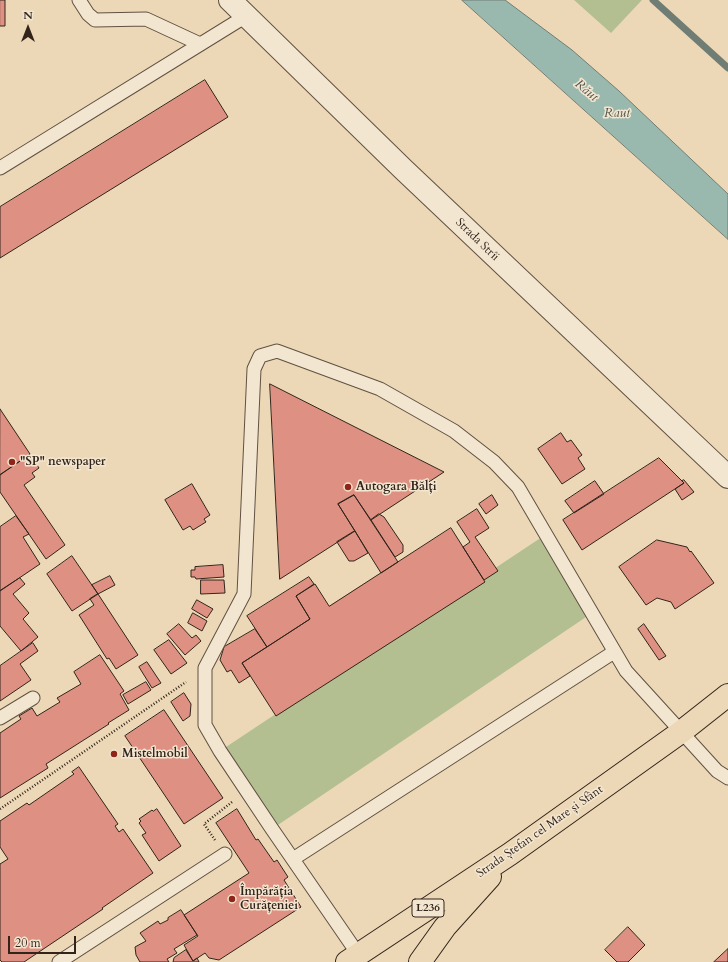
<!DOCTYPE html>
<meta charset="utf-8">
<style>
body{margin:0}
#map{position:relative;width:728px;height:962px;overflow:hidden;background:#ecd8b6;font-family:Cardo,serif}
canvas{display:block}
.north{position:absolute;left:8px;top:8px;width:40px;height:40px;-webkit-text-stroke:3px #f3e6d0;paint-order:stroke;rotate:0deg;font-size:11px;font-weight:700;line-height:16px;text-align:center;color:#32241b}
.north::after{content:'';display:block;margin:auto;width:14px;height:18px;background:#32241b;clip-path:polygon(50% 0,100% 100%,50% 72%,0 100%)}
.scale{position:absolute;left:8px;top:936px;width:68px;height:18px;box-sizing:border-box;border:2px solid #32241b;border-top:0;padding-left:5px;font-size:12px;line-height:14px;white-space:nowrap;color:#32241b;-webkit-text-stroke:3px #f3e6d0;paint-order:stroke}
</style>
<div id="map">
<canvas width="728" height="962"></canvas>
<div class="north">N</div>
<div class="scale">20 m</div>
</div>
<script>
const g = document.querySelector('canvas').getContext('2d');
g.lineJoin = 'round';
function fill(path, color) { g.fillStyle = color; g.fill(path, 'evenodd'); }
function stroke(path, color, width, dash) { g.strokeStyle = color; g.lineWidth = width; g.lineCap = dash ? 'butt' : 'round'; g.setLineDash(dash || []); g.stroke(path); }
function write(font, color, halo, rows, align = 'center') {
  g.font = font + ' Cardo,serif'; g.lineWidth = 3; g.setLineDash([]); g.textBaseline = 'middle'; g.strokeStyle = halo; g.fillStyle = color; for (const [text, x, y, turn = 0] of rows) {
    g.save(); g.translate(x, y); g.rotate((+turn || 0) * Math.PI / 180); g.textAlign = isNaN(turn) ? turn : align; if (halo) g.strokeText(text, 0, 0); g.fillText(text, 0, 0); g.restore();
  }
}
const green = new Path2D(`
 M574 0H642L611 33Z
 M548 533 592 613 272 829 220 751Z`);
const water = new Path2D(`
 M462 0H505L572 50 619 91 728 194V239Z`);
const stream = new Path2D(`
 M653 0 728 68`);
const building = new Path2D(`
 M0 0H5V26H0Z
 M205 80 228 117 0 258V207Z
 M270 384 444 472 371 520 354 495 338 504 355 531 280 579Z
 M0 409 30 454 0 475Z
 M561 433 567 442 571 440 582 455 578 458 585 469 562 484 538 449Z
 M30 455 39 468 32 473 35 477 24 485 65 545 46 559 0 492V475Z
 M659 458 684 483 582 550 563 520Z
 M684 480 694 492 682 500 675 489 684 483 682 481Z
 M595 481 604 494 574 513 565 501Z
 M192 484 210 515 204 519 206 522 193 530 190 526 183 530 165 500Z
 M354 495 398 562 381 573 338 504Z
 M492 495 498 505 486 514 479 504Z
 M477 509 489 528 475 537 498 571 484 580 463 547 470 542 457 522Z
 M379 514 384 517 403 545V552L395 557 371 520Z
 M16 516 29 534 23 537 40 564 0 591V527Z
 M451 528 485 582 276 716 242 663 310 619 296 596 315 584 329 606Z
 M355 531 368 553 354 561H349L337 542Z
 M657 540 687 547 690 552 691 551 714 583 675 609 671 602 657 598 646 605 619 567Z
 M72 556 98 594 72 611 47 574Z
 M223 565 224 577 196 579 195 577H191V570H195V567Z
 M110 576 115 585 98 594 92 585Z
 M309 577 314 584 296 596 310 619 267 647 247 616Z
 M20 578 25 584 13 594 29 613 23 619 38 637 21 651 0 626V591Z
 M201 580H224L225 593 201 594Z
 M98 594 138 655 116 669 109 658 107 659 79 615 94 605 90 599Z
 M197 600 213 609 207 618 192 609Z
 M193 613 207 621 202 631 188 623Z
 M179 624 192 638 196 635 201 641 185 655 167 634Z
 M644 624 666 656 659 660 638 629Z
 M255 629 267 647 242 663 250 676 239 683 231 670 227 672 220 660 224 647Z
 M169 640 187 663 171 674 154 650Z
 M33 643 38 651 20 664 31 680 0 701V666Z
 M100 655 124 691 120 694 129 710 108 723 109 724 46 764 48 768 0 798V733L21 719 19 716 32 708 37 716 60 702 57 698 81 684 74 672Z
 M147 662 161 683 152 688 139 667Z
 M146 682 151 690 128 704 123 695Z
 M184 693 191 704 190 716 183 721 171 702Z
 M164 710 223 798 184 824 125 736Z
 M79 767 118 824 115 826 119 832 123 829 153 873 102 908 103 909 24 962H2L0 960V864L8 859 0 847V821L27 803 29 805 74 774 72 772Z
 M157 809 181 846 159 861 142 835 146 833 139 823 141 821 139 819 152 810 153 811Z
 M237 809 256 840 258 839 274 862 277 860 288 877 284 880 301 907 219 960 209 958 205 953 193 961 184 945 198 936 184 915 249 873 216 823Z
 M181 910 197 935 174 949 177 953 167 959 169 962H140L136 955 135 947 146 941 140 933 158 921 160 924 168 920V918Z
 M628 927 645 945 628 962H617L605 950Z
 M728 949V962H714Z
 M186 950 193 961 197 958 199 962H173L174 958Z`);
const path = new Path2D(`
 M0 809 186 682
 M215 840 204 824 232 802`);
const lane = new Path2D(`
 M79 0 88 14 95 20 146 19 200 44
 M0 168 246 16
 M0 718 33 698
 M293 859 614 652
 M358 954 272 829 220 751 205 725V668L244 594 254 369 260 356 277 351 380 389 454 431 494 462 518 487 626 671 717 771 728 778
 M59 962 225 854`);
const street = new Path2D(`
 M230 0 403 169 728 477`);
const primary = new Path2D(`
 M347 962 510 854 681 732 728 695
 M420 962 445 927 490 877`);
const markers = [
 [12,462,4,"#8f2418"],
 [348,487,4,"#8f2418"],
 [114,754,4,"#8f2418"],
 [232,899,4,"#8f2418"]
];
const shields = [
 [428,908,32]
];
const shieldNames = [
 ["L236",428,908]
];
const streetNames = [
 ["Strada Strîi",477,240,44],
 ["Strada Ștefan cel Mare și Sfânt",540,832,-35]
];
const poiNames = [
 ["\"SP\" newspaper",20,462],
 ["Autogara Bălți",356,487],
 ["Mistelmobil",122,754],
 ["Împărăția",240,892],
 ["Curățeniei",240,906]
];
const waterNames = [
 ["Răut",586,91,40],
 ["Raut",617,114]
];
fill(green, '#b4bf91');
fill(water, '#99b9af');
stroke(water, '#707d74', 1);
stroke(stream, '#707d74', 7);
fill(building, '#de9183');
stroke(building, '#32241b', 1);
stroke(lane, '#605142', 15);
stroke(street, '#605142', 24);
stroke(primary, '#32241b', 24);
stroke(path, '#32241b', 2.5, [1, 2]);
stroke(lane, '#f3e6d0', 13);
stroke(street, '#f3e6d0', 22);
stroke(primary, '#ecd8b6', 22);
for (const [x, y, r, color] of markers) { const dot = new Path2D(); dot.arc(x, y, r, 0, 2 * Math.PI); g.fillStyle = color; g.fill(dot); stroke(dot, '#f3e6d0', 1.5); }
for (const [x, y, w] of shields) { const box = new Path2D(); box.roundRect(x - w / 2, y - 9, w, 18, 3); g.fillStyle = '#f3e6d0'; g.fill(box); stroke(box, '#32241b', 1); }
write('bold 11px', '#32241b', null, shieldNames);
write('12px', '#32241b', '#f3e6d0', streetNames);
write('bold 12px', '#32241b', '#f3e6d0', poiNames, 'left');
write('italic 13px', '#515147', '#f3e6d0', waterNames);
</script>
